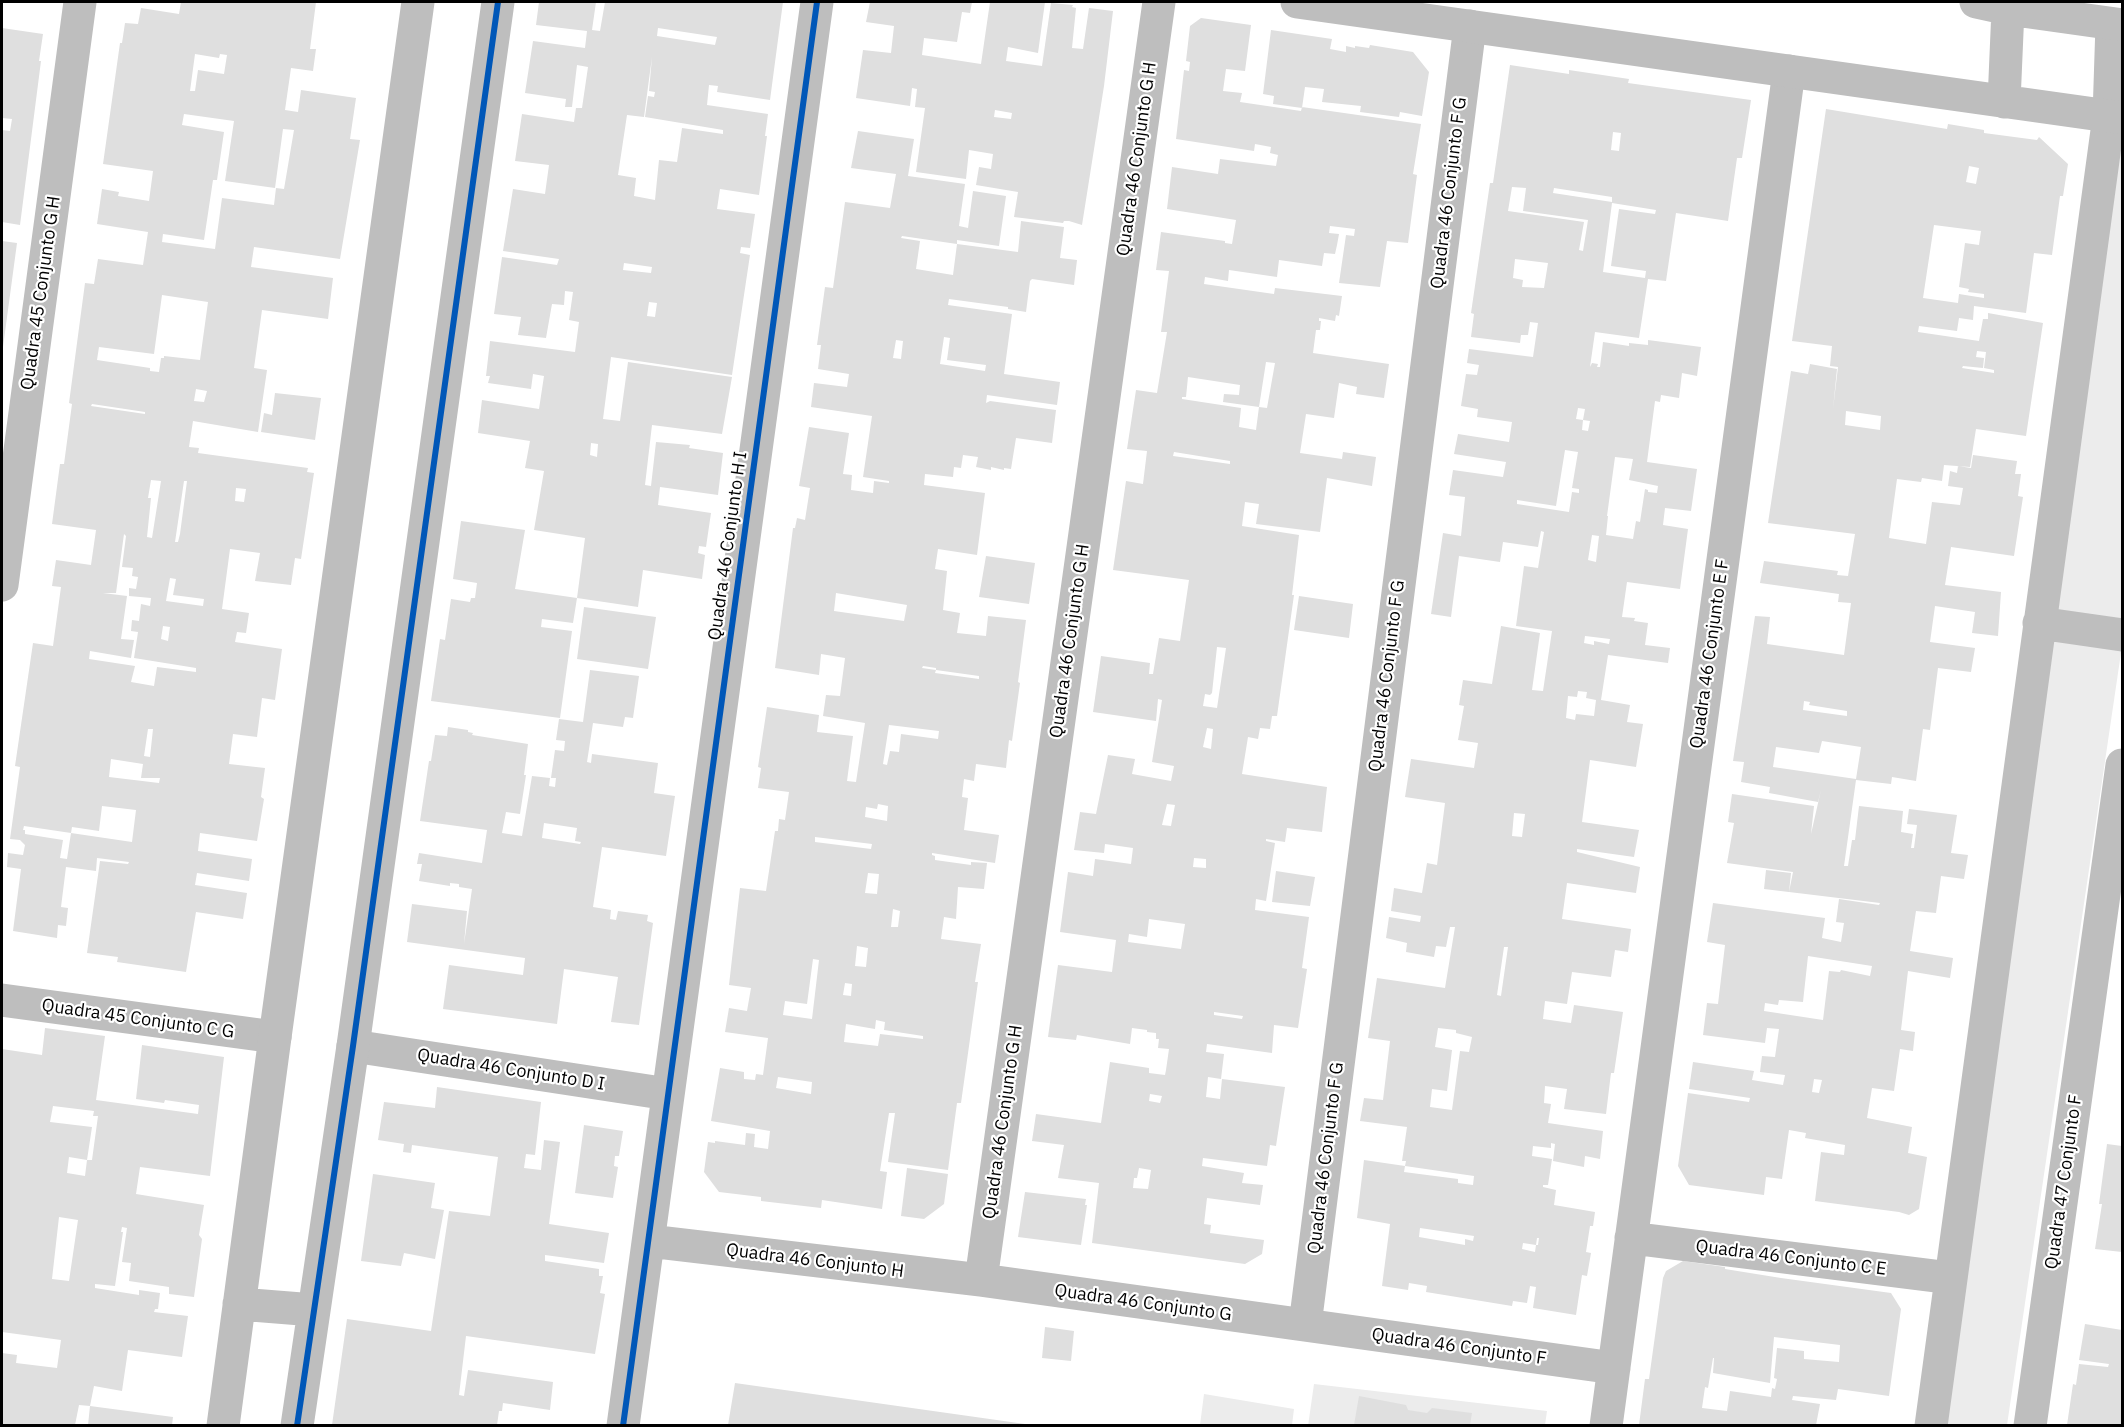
<!DOCTYPE html>
<style>
body{margin:0}
#map{position:relative;width:2124px;height:1427px;overflow:hidden;background:#fff;font-family:"IBM Plex Sans",sans-serif}
canvas{display:block}
.frame{position:absolute;inset:0;border:3px solid #000;pointer-events:none}
</style>
<div id="map">
<canvas width="2124" height="1427"></canvas>
<div class="frame"></div>
</div>
<script>
const g = document.querySelector('canvas').getContext('2d');
g.lineJoin = 'round';
function fill(path, color) { g.fillStyle = color; g.fill(path, 'evenodd'); }
function stroke(path, color, width, dash) { g.strokeStyle = color; g.lineWidth = width; g.lineCap = dash ? 'butt' : 'round'; g.setLineDash(dash || []); g.stroke(path); }
function write(font, color, halo, rows, align = 'center') {
  g.font = font + ' "IBM Plex Sans",sans-serif'; g.lineWidth = 4.5; g.setLineDash([]); g.textBaseline = 'middle'; g.strokeStyle = halo; g.fillStyle = color; for (const [text, x, y, turn = 0] of rows) {
    g.save(); g.translate(x, y); g.rotate((+turn || 0) * Math.PI / 180); g.textAlign = isNaN(turn) ? turn : align; if (halo) g.strokeText(text, 0, 0); g.fillText(text, 0, 0); g.restore();
  }
}
const green = new Path2D(`
 M2122 136V646L2007 1425 1944 1426Z
 M1314 1384 1547 1411 1545 1425 1308 1426Z
 M1204 1394 1294 1409 1292 1425H1200Z`);
const building = new Path2D(`
 M181 2H316L310 49H316L313 71 291 68 285 110 298 112 301 90 356 98 350 139 360 140 340 259 254 247 251 267 333 278 328 319 262 310 254 368 267 370 258 432 193 421 189 447 199 448 198 453 308 468 307 472 314 473 301 559 295 558 291 585 255 581 260 553 230 549 222 609 249 613 246 633 237 632 235 642 282 649 275 700 262 698 257 737 233 734 229 764 265 768 261 797 264 799 257 841 200 833 198 851 252 859 249 881 197 873 195 885 247 893 243 919 196 912 186 972 117 962 118 957 87 953 100 861 128 864 129 862 97 858 96 871 66 867 61 907 68 908 66 926 58 925 57 938 13 931 21 869 7 867 8 853 23 855 25 845 20 840 10 839 20 767 15 766 33 643 53 646 61 587 52 586 56 560 91 565 96 530 52 524 60 464H64L72 404 69 403 85 283 94 284 98 259 143 265 148 232 97 224 102 189 119 192 118 196 149 201 153 171 103 164 120 43H122L125 23 138 24 141 8 179 14ZM195 54 219 58 220 54 227 55 224 74 198 70 195 91H190ZM184 114 234 121 225 181 275 188 283 129 294 130 284 189 276 188 274 205 222 198 215 249 162 242 163 234 204 240 213 180H217L224 132 182 125ZM162 295 208 302 200 360 164 356V358H161L159 372 150 371V368L97 360 99 347 154 354ZM196 389 207 391 204 402 194 401ZM92 404 145 412V414L91 406ZM151 480 161 481 152 538 147 537 151 498H148ZM184 481H187L180 534 178 542H175ZM236 488 246 489 244 502 235 501ZM124 534 126 536 122 567 133 568 132 576 138 577 136 589 129 588V596L151 598 150 606 141 604 139 621 132 620 131 631 138 632 134 658 196 668V672L157 667 154 686 131 682 135 666 89 659 90 651 131 658 134 640 121 639 127 596 103 593H116ZM170 578 176 579 173 595 204 599 203 606 166 601ZM163 626 170 627 168 641 161 639ZM148 729H153L150 757 144 756ZM111 759 143 764 141 778H160L159 783 109 777ZM102 806 136 810 132 842 71 833 72 827 99 831ZM24 826 71 833 67 859 60 858 63 840 25 834V830H23Z
 M539 2H596L592 30 600 31 605 2H783L770 100 717 92 718 86 709 85 707 105 768 114 765 136H767L759 195 720 189 717 209 755 214 750 248 741 247 740 253 750 255 732 375 611 357 603 419 620 421 628 362 732 377 722 434 652 425 645 485 651 486 656 442 690 445 689 448 723 453 718 495 660 487 658 505 711 513 706 547 699 546 698 553 705 555 702 579 643 570 638 607 577 598 573 623 542 619 541 627 572 631 560 718 431 701 440 639 445 640 451 599 470 602 471 598H475L477 583 453 579 461 521 525 530 515 589 577 598 585 538 534 530 544 471 525 468 530 441 478 433 482 400 539 409 544 376 533 374 531 389 488 383 490 376H486L490 341 575 352 579 322 569 320 573 292 565 291 564 305 552 304 546 338 518 335 521 317 494 314 502 257 557 265 559 259 503 251 513 189 545 194 549 165 515 161 522 114 574 122 576 108H582L588 67 577 65 572 107H565L566 99 525 93 533 41 585 48 587 31 536 25ZM658 28 717 37 715 45 657 36ZM652 57 649 91 655 92 654 97 648 96 645 117 723 130V134L682 128 677 162 659 160 655 200 634 196 636 178 618 175 627 115 644 117ZM624 263 652 267 651 273 623 270ZM649 302 657 303 655 317 647 316ZM591 443 598 444 597 457 590 455Z
 M870 2H972L970 13 962 12 957 42 924 38 922 55 981 64 990 2H1045L1038 53 1008 47 1006 61 1042 66 1051 3 1073 5 1072 7 1076 8 1072 48 1083 49 1089 8 1113 11 1104 86 1082 225 1069 221H1064L1063 223 1014 217 1018 192 976 185 979 167 991 169 993 154 969 150 966 179 916 172 925 108 915 107 917 89 912 88 910 106 856 98 863 50 891 53 894 26 866 22ZM995 110 1012 113 1011 119 994 117Z
 M1201 18 1251 25 1245 71 1226 69 1223 91 1242 93 1240 102 1301 111 1302 107 1421 124 1413 174 1417 175 1408 243 1387 241 1380 287 1339 283 1346 235 1354 236 1355 229 1330 226 1329 233 1339 234 1337 245 1335 254 1324 253 1322 266 1279 260 1277 277 1229 270 1228 281 1205 277 1204 284 1274 294 1275 288 1342 296 1339 316 1336 315 1335 321 1319 318V321H1321L1320 330H1316L1313 353 1389 364 1384 398 1356 394 1357 387 1339 383 1334 418 1306 414 1300 453 1342 459 1343 452 1376 457 1372 486 1327 478 1320 532 1256 524 1259 504 1245 502 1242 526 1299 535 1292 595H1294L1277 716H1272L1270 729 1260 728 1258 739 1248 737 1242 774 1327 787 1322 832 1287 828 1285 842 1266 839V841L1275 843 1266 901 1256 899 1255 910 1309 917 1302 968 1307 969 1298 1028 1274 1025 1272 1053 1207 1044 1206 1052 1224 1054 1221 1079 1208 1077 1206 1097 1220 1099 1222 1079 1285 1087 1276 1146 1270 1145 1267 1166 1203 1158 1202 1166 1244 1173 1242 1183 1263 1185 1260 1205 1207 1198 1204 1224 1211 1225 1210 1233 1264 1240 1262 1254 1245 1264 1092 1243 1099 1183 1058 1178 1064 1145 1032 1141 1036 1114 1101 1123 1110 1062 1149 1068V1073L1165 1075 1166 1070 1169 1049 1158 1048 1159 1039H1156V1033L1147 1032V1030L1132 1028 1130 1044 1077 1035 1076 1040 1048 1037 1058 965 1112 972 1116 940 1060 932 1068 872 1093 876 1095 859 1131 864 1133 848 1105 844 1104 853 1074 850 1080 812 1096 814 1108 755 1135 759 1132 774 1171 781 1174 766 1152 762 1162 700 1158 699 1156 721 1093 712 1101 656 1150 663 1149 674H1153L1159 638 1180 641 1189 580 1113 570 1126 481 1143 484 1147 451 1127 449 1136 390 1157 393 1167 332H1161L1169 271 1156 270 1161 232 1225 241V243L1232 244 1236 220 1167 209 1172 167 1218 174 1220 159 1276 166 1278 155 1270 153 1271 147 1255 144 1254 151 1176 139 1184 70 1189 71 1190 62 1186 61 1190 26ZM1266 362 1275 363 1267 408 1259 407 1256 430 1239 427 1241 408 1182 399V397H1186L1188 377 1240 385 1239 395 1224 394 1223 402 1259 407ZM1174 452 1230 461V464L1173 456ZM1217 647 1226 648 1217 708 1203 706 1205 694 1210 695 1212 693ZM1207 728 1213 729 1211 749 1203 747ZM1167 804 1175 805 1171 826 1162 825ZM1194 858 1206 859V868L1193 867ZM1149 919 1185 924 1181 949 1128 942 1129 934 1147 937ZM1214 1012 1243 1016 1242 1019 1214 1015ZM1150 1094 1162 1096 1160 1103 1149 1101ZM1139 1168 1151 1170 1148 1189 1133 1188 1134 1178H1137Z
 M2 28 43 34 39 61H41L20 225 2 222V130L10 131 12 119 2 118Z
 M1271 30 1332 39 1330 49 1346 52V46L1355 48V46L1369 48 1370 45 1413 52 1429 72 1422 116 1400 112 1399 117 1360 112 1361 106 1322 102 1324 89 1305 87 1302 108 1273 104 1274 96 1263 94Z
 M1510 65 1569 74V70L1629 79 1628 83 1751 100 1742 158H1737L1728 221 1676 213 1666 281 1648 279 1639 338 1595 332 1590 367 1592 363 1598 364 1597 367H1600L1603 342 1629 346V343L1648 345V340L1701 347 1697 376 1682 373 1679 398 1661 395 1660 402 1655 401 1647 462 1697 469 1691 511 1665 508 1663 525 1688 529 1680 589 1627 582 1622 617 1635 618 1634 621 1648 623 1645 645 1670 648 1668 663 1608 655 1601 700 1630 705 1627 722 1643 724 1636 767 1590 760 1582 822 1639 830 1634 857 1577 849V852L1640 867 1636 893 1567 883 1562 919 1631 929 1628 952 1615 950 1611 977 1572 972 1567 1004 1545 1001 1543 1019 1571 1023 1574 1005 1623 1012 1614 1073H1611L1606 1114 1564 1109 1567 1089 1545 1086 1544 1103 1551 1104 1548 1123 1603 1131 1600 1159 1585 1156 1584 1167 1553 1161 1555 1144 1551 1143V1148L1533 1146 1532 1156 1552 1159 1548 1185H1543V1187L1556 1190 1554 1205 1595 1212 1593 1226H1590L1586 1252 1591 1253 1587 1276 1582 1275 1576 1315 1533 1308 1536 1287 1530 1286 1527 1303 1513 1301 1512 1306 1426 1292 1427 1286 1409 1283 1408 1290 1382 1286 1390 1224 1357 1218 1364 1160 1405 1166 1404 1172 1458 1179V1183L1473 1185 1474 1176 1405 1166 1406 1161H1402L1407 1127 1360 1121 1364 1098 1383 1100 1390 1041 1368 1038 1377 978 1445 988 1455 927H1450L1446 947 1436 946 1434 957 1406 952 1407 943 1386 938 1389 917 1420 922 1421 916 1391 911 1394 888 1422 893 1427 863 1437 865 1445 803 1405 797 1411 759 1474 768 1478 743 1458 740 1464 706 1459 705 1463 680 1492 684 1501 626 1540 633 1532 690 1543 691 1552 631 1516 626 1524 566 1538 568 1544 532 1541 531 1538 547 1503 542 1500 562 1459 556 1451 617 1431 614 1443 533 1461 536 1465 497 1449 495 1453 470 1503 477 1506 462 1454 454 1458 434 1509 442 1512 422 1477 417 1478 409 1461 406 1466 374 1477 375 1479 365 1467 363 1469 349 1533 357 1538 323 1530 322 1528 335H1521L1520 343 1471 337 1474 314 1471 313 1490 183H1493ZM1613 132 1621 133 1619 151 1611 150ZM1512 187 1526 188 1523 211 1588 220 1583 251 1579 250 1584 222 1508 211ZM1554 188 1612 197V202L1553 193ZM1612 203 1656 210 1655 214 1619 209 1611 266 1646 271 1645 278 1603 272ZM1515 259 1548 263 1544 288 1522 287 1523 280 1513 278ZM1578 408 1585 409 1583 420 1590 421 1588 431 1582 430 1583 420 1576 419ZM1565 450 1578 452 1572 488 1579 489V493L1572 492 1569 512 1517 504V500L1556 506ZM1615 457 1633 459 1629 480 1658 486 1657 493 1648 492V490L1645 489 1640 522 1636 521 1633 539 1606 535 1608 516H1607ZM1592 535 1599 536 1596 562 1588 560ZM1585 636 1610 639 1609 644 1594 641V645L1584 643ZM1578 691 1587 692 1586 698 1596 700 1594 716 1576 714 1575 720 1566 718 1568 696 1577 697ZM1514 813 1525 814 1522 837 1512 836ZM1504 947H1508L1501 996 1497 995ZM1438 1028 1456 1030V1033L1472 1037 1469 1052 1460 1051 1452 1110 1430 1107 1432 1089 1447 1091 1452 1050 1435 1047ZM1420 1228 1474 1236 1473 1241 1465 1239V1245L1419 1237ZM1537 1238H1539L1538 1245H1536L1535 1252 1522 1249 1523 1243 1536 1245Z
 M1826 109 1947 129 1948 124 1984 130V133L2037 140 2039 137 2068 164 2063 196H2060L2052 255 2034 253 2026 313 1974 306 1973 320 1959 318 1957 331 1919 326 1918 332 1979 341 1983 319H1988V313L2043 323 2026 436 1976 429 1970 467 1944 465 1942 481 1922 478 1921 482 1897 479 1889 538 1926 544 1932 502 1960 505 1963 488 1948 486 1950 471 1957 473 1958 466 1971 468 1973 455 2017 461 2015 474H2021L2018 496 2023 497 2014 556 1951 547 1945 585 2001 592 1998 636 1972 633 1975 612 1935 606 1930 642 1975 648 1971 672 1938 668 1930 730 1923 729 1916 781 1892 777 1891 784 1856 780 1844 866H1848L1852 840H1855L1859 806 1903 811 1901 832 1913 834 1911 848H1914L1917 825 1907 824 1909 809 1957 815 1951 853 1968 855 1964 879 1941 876 1936 913 1916 911 1910 951 1953 958 1950 978 1908 971 1901 1030 1915 1032 1913 1051 1900 1049 1894 1091 1872 1088 1867 1118 1912 1127 1908 1153 1927 1157 1919 1209 1909 1215 1899 1212 1815 1201 1821 1152 1844 1155 1845 1145 1805 1138 1806 1133 1789 1130 1782 1179 1766 1177 1764 1195 1689 1185 1678 1166 1688 1093 1749 1102 1750 1098 1689 1089 1693 1062 1754 1071 1752 1080 1783 1085 1785 1075 1760 1072 1762 1056 1775 1057 1779 1029 1767 1028 1765 1043 1703 1035 1707 1003 1718 1004 1725 945 1707 942 1713 903 1825 918 1822 938 1841 942 1844 923 1836 922 1839 899 1879 905 1880 903 1789 892 1793 872 1727 863 1734 823 1728 822 1732 794 1814 806 1811 834 1821 790 1818 802 1769 793 1770 787 1741 782 1744 762 1733 761 1755 616 1770 617 1767 644 1844 655 1851 603 1838 602 1839 594 1760 583 1764 561 1838 571 1837 575 1848 576 1855 534 1768 523 1791 371 1808 374 1810 364 1837 369 1833 409 1838 367 1830 366 1832 346 1792 341ZM1969 166 1979 168 1976 184 1966 182ZM1934 225 1981 231 1979 245 1965 243 1959 287 1969 289 1968 292 1984 294V298L1959 294 1958 303 1923 298ZM1977 351 1986 352 1984 368 1994 370V373L1962 368 1963 366 1983 368 1984 358 1976 357ZM1846 411 1881 416 1880 430 1845 425ZM1804 701 1810 702 1809 705 1847 711V716L1803 710ZM1822 741 1861 747 1856 779 1773 767 1776 747 1819 753ZM1808 956 1872 966 1870 976 1841 970 1840 972 1829 971 1823 1020 1764 1011 1765 1003 1778 1005 1779 1000 1803 1002ZM1814 1079 1822 1080 1819 1093 1812 1092Z
 M858 131 914 139 908 176 965 184 959 226 968 228 973 191 1006 196 999 246 957 240V244L902 236 901 238 920 241 916 269 953 275 957 244 1018 252 1021 221 1064 227 1060 258 1077 260 1074 285 1032 279 1030 281 1026 312 1008 309V307L949 299 948 305 1012 314 1004 374 1060 382 1057 405 987 395 986 403 990 401 1056 410 1052 443 1016 438 1011 469 1004 468V470L991 467V470L976 467 978 457 963 455 961 468 954 467 953 477 925 474 924 485 985 493 977 555 938 549 935 569 947 571 943 610 960 613 957 633 986 636 988 616 1026 620 1018 682 1020 683 1012 741 1009 740 1006 768 976 764 974 781 964 779 962 797 968 798 964 830 999 835 995 863 932 853V855L935 856V860L971 865V862L987 863 984 889 958 887 956 919 944 917 941 939 981 944 975 982H978L961 1103H957L948 1170 888 1162 895 1113H889L880 1171 887 1172 882 1209 822 1200 821 1208 761 1201V1197L719 1192 704 1172 708 1142 715 1143V1141L745 1145 746 1133 755 1134 754 1147 768 1149 770 1131 711 1121 720 1068 744 1072V1079L755 1080 756 1074 763 1075 768 1038 725 1032 729 1008 747 1011 751 988 729 985 740 888 766 891 775 831H778L779 819 785 820 789 792 758 788 761 768 758 767 767 707 819 715 817 732 853 736 847 781 856 782 865 723 823 716 826 695 840 696 845 658 821 654 819 675 775 668 793 528H795L797 518 805 520 810 488 799 486 809 427 849 433 843 474 852 475 851 490 873 493 874 481 889 483V481L863 477 872 416 811 407 814 383 847 387 849 374 818 369 821 345H817L825 287 833 288 845 202 890 208 896 174 851 168ZM944 337 950 338 947 360 986 365 985 371 940 364ZM896 340 903 341 901 359 893 358ZM836 593 907 605 904 621 834 611ZM923 666 936 668V670L979 676V679L935 673 936 670 922 668ZM889 725 939 731 938 739 901 734 899 752 890 751 887 765 883 764ZM878 804 888 806 887 821 865 817 866 807 877 809ZM815 837 872 844 871 849 815 842ZM868 873 879 874 877 894 865 893ZM893 909 900 911 898 927H891ZM857 946 868 948 866 967 855 966ZM813 959 819 960 812 1019 783 1015 785 1001 807 1004ZM845 983 852 984 851 996 843 995ZM876 1020 885 1022 884 1030 923 1036V1039L880 1034 878 1046 844 1042 846 1024 875 1029ZM778 1077 812 1082 811 1094 776 1088Z
 M2 241 17 243 3 347H2Z
 M275 393 321 398 315 440 261 432 264 413 272 415Z
 M986 556 1035 563 1029 604 979 597Z
 M1299 596 1353 604 1349 638 1294 630Z
 M584 607 656 617 648 669 577 659Z
 M590 670 639 676 633 718 625 717 623 727 593 723 587 762 591 763 592 754 658 763 654 793 675 796 666 856 602 847 593 907 611 910 610 919 616 920 618 911 648 915 647 921 653 923 639 1025 611 1022 618 977 564 969 557 1024 443 1009 449 965 523 975 525 958 407 942 412 904 467 911 464 944 472 889 459 887V884L450 883V886L419 881 422 864H417L419 853 482 863 487 830 420 821 429 761H431L435 735 447 736 448 727 468 730V732L473 733 472 735 528 744 524 775H526L520 814 506 812 502 833 522 836 532 776 550 778 549 786 555 787 556 778H551L555 750 564 751 565 741 556 740 559 719 583 722ZM544 823 577 828 575 841 581 842 580 844 542 838Z
 M1766 870 1791 873 1789 892 1764 889Z
 M1276 871 1315 877 1310 906 1272 902Z
 M45 1028 105 1036 96 1100 198 1114 199 1105 165 1100 164 1103 136 1099 142 1045 224 1057 210 1176 140 1167 136 1194 204 1205 199 1235 202 1239 194 1297 169 1294V1287L129 1281 131 1263 122 1262 127 1228 122 1227 121 1232H123L115 1286 95 1284V1288L139 1295V1290L160 1293 158 1309H155L154 1312 188 1316 182 1357 128 1350 122 1391 94 1386 90 1406 79 1405 75 1425H2V1353L17 1355 16 1363 57 1368 61 1340 2 1332V1049L42 1055ZM53 1106 94 1111 93 1116H98L92 1160H87L85 1176 67 1173 69 1157 87 1160 92 1127 50 1122ZM59 1217 78 1220 69 1281 52 1279Z
 M437 1087 541 1102 535 1155 526 1154 524 1168 541 1170 544 1140 560 1142 549 1224 609 1233 604 1263 545 1255V1261L599 1269V1276H603L600 1293 605 1294 595 1354 466 1336 459 1395 464 1396 468 1370 553 1382 550 1410 503 1403 502 1411H499L497 1425H332L347 1319 431 1331 449 1211 490 1216 498 1157 412 1145 411 1153 403 1152 404 1144 378 1140 384 1102 435 1108Z
 M584 1125 623 1131 619 1156H615L614 1166 618 1167 613 1198 575 1193Z
 M2107 1144 2122 1146V1252L2095 1249 2102 1204H2099Z
 M907 1168 948 1174 944 1204 924 1219 901 1216Z
 M373 1174 435 1183 431 1208 444 1210 435 1259 404 1253 401 1266 361 1261Z
 M1025 1192 1086 1199 1085 1205H1087L1081 1245 1018 1237Z
 M1683 1261 1725 1267V1269L1781 1278 1891 1293 1901 1309 1889 1396 1838 1389 1836 1400 1793 1396 1792 1400 1820 1404 1816 1425H1639L1645 1379H1649L1663 1278 1666 1271ZM1774 1337 1840 1345 1839 1362 1804 1359V1351L1777 1348 1774 1378 1777 1379 1775 1389 1772 1388 1771 1397 1730 1391 1727 1411 1702 1408 1705 1387 1708 1388 1713 1358H1714L1713 1373 1770 1383Z
 M2085 1324 2122 1330V1425H2067L2073 1384 2076 1385 2079 1364 2108 1367 2109 1364 2079 1360Z
 M1045 1327 1074 1331 1071 1361 1042 1358Z
 M735 1383 1025 1424V1425H728Z
 M1359 1396 1406 1405 1408 1410 1427 1413 1432 1408 1472 1413 1470 1425H1354Z
 M90 1406 173 1417 172 1425H88Z`);
const minor = new Path2D(`
 M2 585 80 2
 M2039 623 2122 635
 M2 1000 275 1037
 M353 1046 668 1094
 M1631 1238 1951 1278
 M649 1241 981 1280 1614 1368
 M981 1280 1159 2
 M1305 1325 1470 26
 M623 1426 817 2
 M1606 1426 1789 71
 M1931 1426 2109 116 2112 24
 M2030 1426 2122 765`);
const tertiary = new Path2D(`
 M1297 2 2122 118
 M1976 2 2008 9 2122 25
 M2004 102 2008 9
 M239 1304 314 1310
 M223 1426 275 1037 418 2
 M297 1426 353 1046 498 2`);
const cycleway = new Path2D(`
 M297 1426 353 1046 498 2
 M623 1426 817 2`);
const streetNames = [
 ["Quadra 46 Conjunto G H",1137,159,-82],
 ["Quadra 46 Conjunto F G",1449,193,-83],
 ["Quadra 45 Conjunto G H",41,293,-82],
 ["Quadra 46 Conjunto H I",728,546,-82],
 ["Quadra 46 Conjunto G H",1070,641,-82],
 ["Quadra 46 Conjunto E F",1710,654,-82],
 ["Quadra 46 Conjunto F G",1387,676,-83],
 ["Quadra 45 Conjunto C G",138,1019,8],
 ["Quadra 46 Conjunto D I",511,1070,9],
 ["Quadra 46 Conjunto G H",1003,1122,-82],
 ["Quadra 46 Conjunto F G",1326,1158,-83],
 ["Quadra 47 Conjunto F",2064,1182,-82],
 ["Quadra 46 Conjunto C E",1791,1258,7],
 ["Quadra 46 Conjunto H",815,1261,7],
 ["Quadra 46 Conjunto G",1143,1303,8],
 ["Quadra 46 Conjunto F",1459,1347,8]
];
fill(green, '#ececec');
fill(building, '#dfdfdf');
stroke(minor, '#bebebe', 33);
stroke(tertiary, '#bebebe', 33);
stroke(cycleway, '#0057b8', 6);
write('18px', '#000', '#fff', streetNames);
</script>
